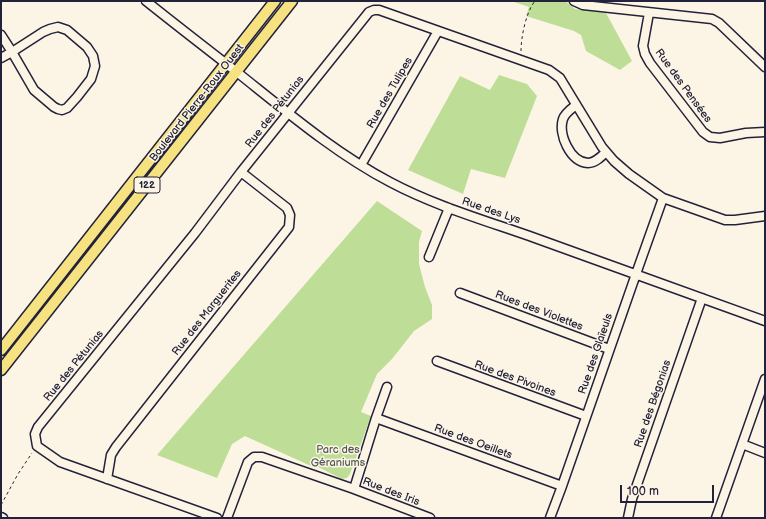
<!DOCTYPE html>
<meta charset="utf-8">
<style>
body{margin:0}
#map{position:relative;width:766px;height:519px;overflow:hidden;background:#fcf5e5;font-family:"Balsamiq Sans",sans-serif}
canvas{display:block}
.frame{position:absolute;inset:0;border:2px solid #22223b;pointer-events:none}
.scale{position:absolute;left:620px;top:485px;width:94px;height:18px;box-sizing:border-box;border:2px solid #22223b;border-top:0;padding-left:5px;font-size:12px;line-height:14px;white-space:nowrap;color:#22223b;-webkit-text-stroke:3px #fcf5e5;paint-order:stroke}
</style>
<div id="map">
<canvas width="766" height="519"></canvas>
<div class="frame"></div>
<div class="scale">100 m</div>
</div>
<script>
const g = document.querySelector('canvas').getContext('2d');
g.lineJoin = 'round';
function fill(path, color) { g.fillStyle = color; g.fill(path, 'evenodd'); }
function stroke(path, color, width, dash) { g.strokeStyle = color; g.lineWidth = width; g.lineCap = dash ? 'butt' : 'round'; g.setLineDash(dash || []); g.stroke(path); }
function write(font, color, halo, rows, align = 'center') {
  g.font = font + ' "Balsamiq Sans",sans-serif'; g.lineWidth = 3; g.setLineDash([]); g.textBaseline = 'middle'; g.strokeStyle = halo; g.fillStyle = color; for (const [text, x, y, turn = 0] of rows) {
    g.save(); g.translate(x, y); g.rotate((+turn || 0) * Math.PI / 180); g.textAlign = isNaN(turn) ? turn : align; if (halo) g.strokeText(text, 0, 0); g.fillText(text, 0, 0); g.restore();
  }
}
const green = new Path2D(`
 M511 1H565L575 9 606 13 632 61 620 70 586 51 581 35 574 31 526 16 529 7Z
 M499 75 527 84 537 96 505 178 471 169 463 194 408 170 460 76 490 90Z
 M377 201 422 231 419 242V264L425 287 432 305V319L414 331 392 359 377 374 361 412 371 416 350 474 347 478 342 479 314 465 313 467 245 436 232 444 217 478 157 455Z`);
const path = new Path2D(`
 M521 51C521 37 526 12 535 1
 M1 505 18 474 32 453`);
const minor = new Path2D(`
 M146 1C176 25 207 49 238 73 287 112 335 153 390 182 435 206 487 221 535 238 612 266 688 293 765 321
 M574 1 583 5 712 19 719 23 765 67
 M649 13 643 46 645 54 650 63 703 132 710 137 720 138 746 133 765 132
 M1 35 12 52 34 90 54 107 58 109 62 110 67 108 77 97 91 79 95 66 93 56 87 47 67 30 58 27 50 29 43 32 12 52 1 58
 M576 105C571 109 565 113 563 119 558 134 570 162 588 163 595 163 601 157 606 152
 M361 165 438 31
 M429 257 449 208
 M460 293 609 349
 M437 361 586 416
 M376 418 562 486
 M742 444 765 453
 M107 479 111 455 116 447 289 227 290 215 287 208 241 172
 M354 489 376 418 387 387
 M1 517 3 518
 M217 518 60 462 37 446 35 434 38 427 195 233 241 172 369 12 374 10H379L549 70 560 78 602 147 614 161 629 174 663 198 725 220H735L765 216
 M227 518 248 462 254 457H262L354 489 430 518
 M550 518 562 486 636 274 663 198
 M628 518 632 499 702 298
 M716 518 765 379`);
const major = new Path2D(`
 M1 350 275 1
 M1 370 292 1`);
const shields = [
 [147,185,26]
];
const shieldNames = [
 ["122",147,185]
];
const streetNames = [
 ["Rue des Pensées",683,86,54],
 ["Rue des Tulipes",390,93,-60],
 ["Boulevard Pierre-Roux Ouest",197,103,-52],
 ["Rue des Pétunias",275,112,-52],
 ["Rue des Lys",491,211,19],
 ["Rues des Violettes",539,311,21],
 ["Rue des Marguerites",207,313,-52],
 ["Rue des Glaïeuls",596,354,-71],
 ["Rue des Pétunias",74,366,-51],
 ["Rue des Pivoines",515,379,20],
 ["Rue des Bégonias",653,404,-71],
 ["Rue des Oeillets",473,442,20],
 ["Rue des Iris",391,492,21]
];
const parkNames = [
 ["Parc des",338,450],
 ["Géraniums",338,463]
];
fill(green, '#bede97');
stroke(minor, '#22223b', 11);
stroke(major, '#22223b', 13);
stroke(path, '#22223b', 1, [3, 3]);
stroke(minor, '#fcf5e5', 8);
stroke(major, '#f6e281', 10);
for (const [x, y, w] of shields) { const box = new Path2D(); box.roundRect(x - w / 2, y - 8, w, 16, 3); g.fillStyle = '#fcf5e5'; g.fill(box); stroke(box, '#22223b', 1); }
write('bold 10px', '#22223b', null, shieldNames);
write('11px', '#22223b', '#fcf5e5', streetNames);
write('11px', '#515a57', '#fcf5e5', parkNames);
</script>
